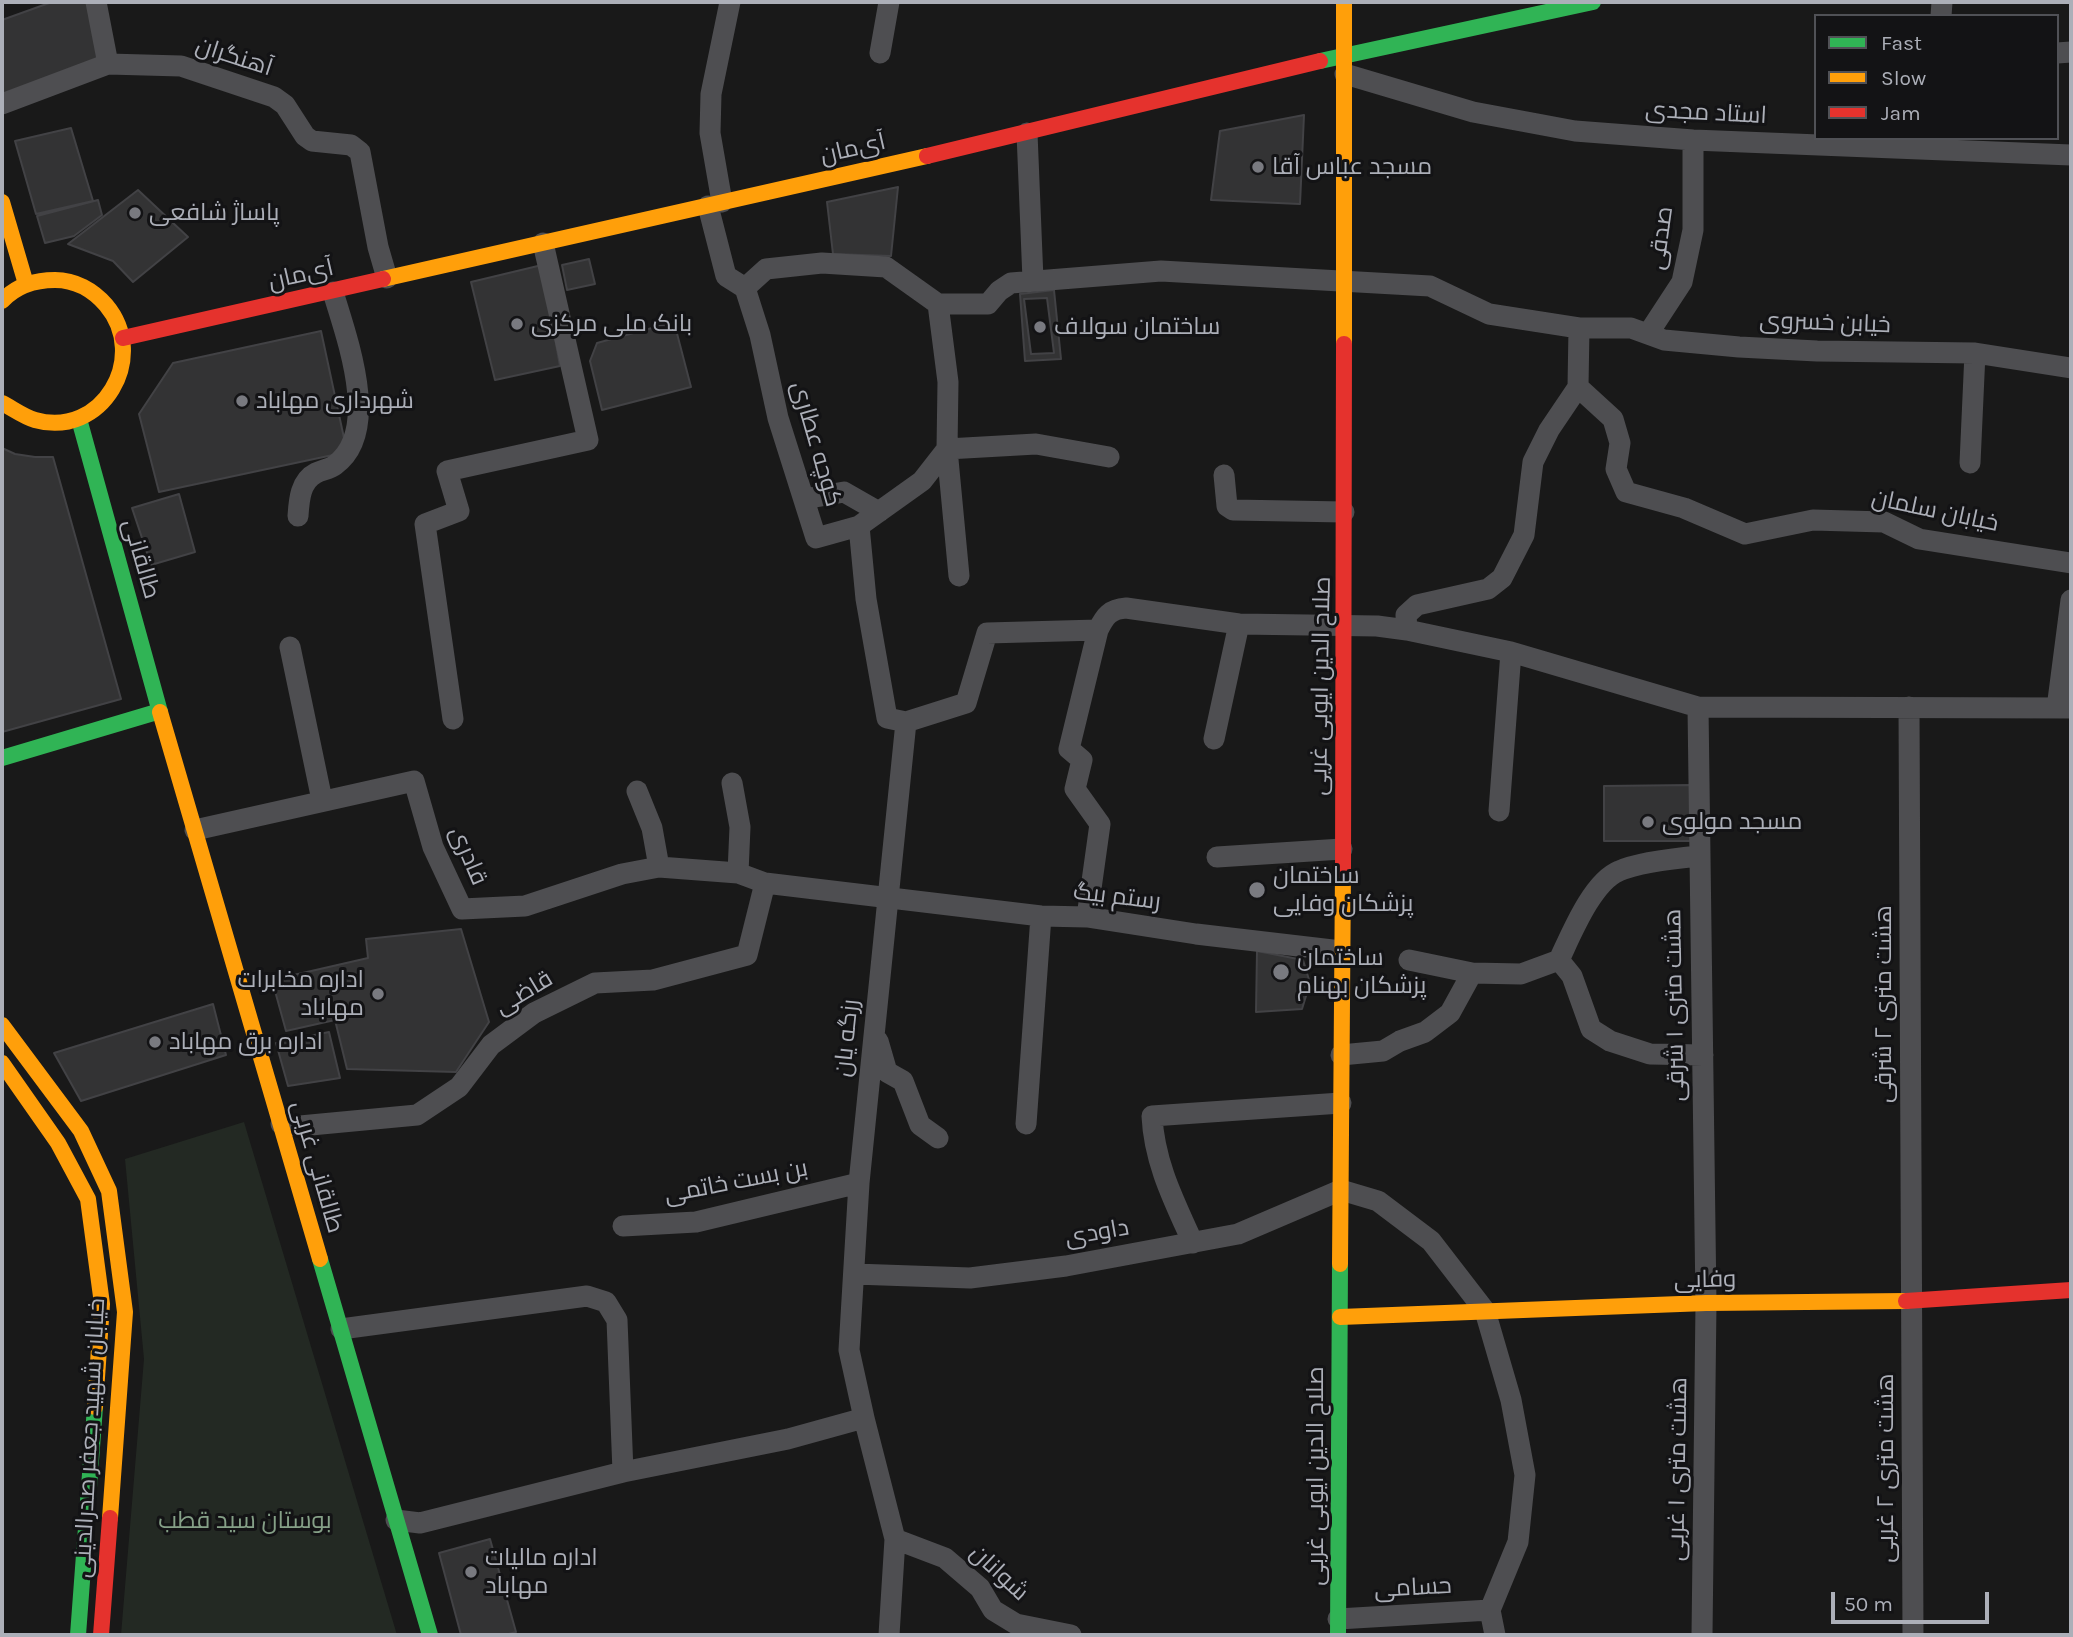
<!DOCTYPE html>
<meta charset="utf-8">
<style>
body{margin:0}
#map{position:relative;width:2073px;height:1637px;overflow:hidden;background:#191919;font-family:Karla,sans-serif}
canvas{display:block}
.frame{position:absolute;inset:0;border:4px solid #acafb8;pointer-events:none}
.legend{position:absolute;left:1814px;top:14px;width:245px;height:126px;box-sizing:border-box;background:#131315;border:2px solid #505156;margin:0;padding:9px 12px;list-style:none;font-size:21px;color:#acafb8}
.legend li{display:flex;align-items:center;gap:14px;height:35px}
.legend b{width:35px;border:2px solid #505156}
.scale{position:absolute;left:1831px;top:1592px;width:158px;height:32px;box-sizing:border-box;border:4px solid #acafb8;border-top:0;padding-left:9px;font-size:21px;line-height:24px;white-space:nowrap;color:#acafb8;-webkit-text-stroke:5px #131315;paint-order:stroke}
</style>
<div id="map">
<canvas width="2073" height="1637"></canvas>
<div class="frame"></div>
<ul class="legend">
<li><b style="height:9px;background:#30b455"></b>Fast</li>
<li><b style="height:9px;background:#ff9f0a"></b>Slow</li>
<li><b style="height:9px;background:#e5322d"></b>Jam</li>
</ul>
<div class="scale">50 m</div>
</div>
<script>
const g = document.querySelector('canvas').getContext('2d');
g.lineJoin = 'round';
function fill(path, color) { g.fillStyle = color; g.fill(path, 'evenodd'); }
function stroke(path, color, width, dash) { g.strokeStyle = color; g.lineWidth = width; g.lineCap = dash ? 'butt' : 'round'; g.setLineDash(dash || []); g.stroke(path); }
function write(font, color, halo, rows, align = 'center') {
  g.font = font + ' Karla,Cairo,sans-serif'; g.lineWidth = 6; g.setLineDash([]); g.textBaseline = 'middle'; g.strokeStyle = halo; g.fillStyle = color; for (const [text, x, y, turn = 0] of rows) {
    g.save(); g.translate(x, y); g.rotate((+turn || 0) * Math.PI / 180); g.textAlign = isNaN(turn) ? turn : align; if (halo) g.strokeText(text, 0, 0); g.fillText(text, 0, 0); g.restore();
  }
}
const green = new Path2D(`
 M244 1122 397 1635H121L144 1359 125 1159Z`);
const building = new Path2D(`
 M52 2H89L101 60 2 97V20Z
 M1304 115 1300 204 1211 200 1220 131Z
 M71 128 93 201 36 214 15 141Z
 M898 187 891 256 833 254 827 202Z
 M138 190 188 237 133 282 113 261 68 244Z
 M98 200 102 215 74 236 45 243 37 216Z
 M589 259 595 284 567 290 562 265Z
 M542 265 560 366 495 380 471 282Z
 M1054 290 1061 359 1025 361 1020 294Z
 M1047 298 1054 353 1031 354 1024 299Z
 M674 322 691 387 602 410 590 361 597 343Z
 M321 331 347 452 159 492 139 414 173 363Z
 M2 448 15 454 35 457H53L121 699 2 732Z
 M179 494 195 552 151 565 132 508Z
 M1691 785 1692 841H1604V786Z
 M461 929 489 1022 456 1072 347 1069 335 1020 286 1031 272 980 368 958 366 939Z
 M1257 951 1303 960 1310 983 1302 1009 1256 1012Z
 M213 1004 226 1055 81 1101 54 1053Z
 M329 1032 340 1078 288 1086 276 1043Z
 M490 1539 516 1632 505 1635H461L439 1553Z`);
const street = new Path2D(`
 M96 2 108 64
 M1941 16 1942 2
 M880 53 889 2
 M2057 53 2071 52
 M1345 74 1473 112 1575 131 1693 140 2071 155
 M2 104 108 64 181 66 274 97 285 105 305 136 312 141 351 145 360 152 378 247 387 278
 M1027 133 1033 280
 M722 202 710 133 711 94 730 2
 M708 206 726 276 745 288 760 335 778 418 816 538 859 526 866 599 887 718 906 722
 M745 288 766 269 822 263 886 267 938 304 948 382 947 449 922 481 859 526
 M938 304H988L999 291 1011 283 1161 271 1430 286 1489 314 1579 328 1578 387 1549 430 1533 462 1524 535 1502 578 1488 589 1417 605 1406 615 1407 630
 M1579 328H1631L1664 340 1739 347 1817 351 1975 353 2071 368
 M1648 334 1682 282 1693 230V140
 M1578 387 1613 419 1620 443 1616 469 1626 492 1684 508 1745 534 1813 520 1884 522 1919 539 2071 563
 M1970 463 1975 353
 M1224 475 1227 506 1233 510 1344 512
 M804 499 844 492 879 512
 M298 516C299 501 300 481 316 473 322 470 330 469 335 465 382 431 346 336 333 292
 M959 576 947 449 1036 444 1109 457
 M1098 630C1105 616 1110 609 1126 608L1239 624 1377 626 1407 630 1511 652 1698 707 2071 708
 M290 647 322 800
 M1698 707 1706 1303 1702 1635
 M1909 707 1913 1635
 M2057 708 2071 600
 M453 719 425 524 459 511 447 471 588 440 543 243
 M1214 739 1239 624
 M732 783 740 827 738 873
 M637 791 652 828 659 867
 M1499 811 1511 652
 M195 830 414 781 433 847 462 909 525 906 622 874 659 867 738 873 765 883 1041 916 1087 917 1196 934 1341 951
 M1699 856C1678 858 1637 863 1619 871 1592 882 1571 935 1559 960L1572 976 1591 1029 1610 1041 1650 1054 1703 1055
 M1217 857 1342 849
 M1409 960 1472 973
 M878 1041 887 1072 903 1081 920 1125 938 1138
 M1341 1055 1383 1051 1400 1041 1425 1032 1450 1013 1472 973 1521 974 1559 960
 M281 1124 300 1126 417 1115 459 1087 491 1045 534 1013 595 983 653 980 747 955 765 883
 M1026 1124 1041 916
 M623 1226 696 1222 859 1183
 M1193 1243C1174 1201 1154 1162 1152 1116L1341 1103
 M854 1274 970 1278 1066 1266 1238 1234 1341 1190 1378 1201 1431 1241 1485 1311 1511 1400 1525 1475 1518 1542 1490 1610 1495 1635
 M341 1329 587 1296 606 1302 617 1320 623 1472
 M864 1418 849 1350 859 1183 906 722 966 703 987 633 1098 630 1069 749 1082 760 1075 789 1100 824 1087 917
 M396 1520 420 1523 623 1472 788 1439 864 1418 895 1539 889 1635
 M895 1539 945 1558 980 1588 993 1610 1016 1624 1071 1635
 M1338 1619 1490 1610`);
const fast = new Path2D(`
 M1320 61 1593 2
 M79 419 160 712
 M2 758 160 711
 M320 1259 430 1635
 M78 1635 95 1407
 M1338 1635 1340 1264`);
const slow = new Path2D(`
 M1344 2V344
 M2 202 26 284
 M383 279 927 156
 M2 301C16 286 34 280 55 280 75 280 93 290 106 305 150 357 102 439 35 420 24 417 12 408 2 403
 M160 712 320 1259
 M2 1025 81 1131 109 1191 125 1312 110 1518
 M2 1063 58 1143 88 1199 102 1304 95 1407
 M1340 1264 1343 870
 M1340 1317 1706 1303 1906 1301`);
const jam = new Path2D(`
 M927 156 1320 61
 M123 338 383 279
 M1343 870 1344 344
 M1906 1301 2071 1290
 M101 1635 110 1518`);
const markers = [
 [1258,167,7,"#797a80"],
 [135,213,7,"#797a80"],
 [517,324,7,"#797a80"],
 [1040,327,7,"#797a80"],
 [242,401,7,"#797a80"],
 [1648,822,7,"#797a80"],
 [1257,890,9,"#797a80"],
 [1281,972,9,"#797a80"],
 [378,994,7,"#797a80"],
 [155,1042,7,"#797a80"],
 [471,1572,7,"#797a80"]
];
const streetNames = [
 ["آهنگران",234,57,18],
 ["استاد مجدی",1706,113,3],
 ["آی‌مان",853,149,-13],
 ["صدقی",1661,238,-82],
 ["آی‌مان",301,275,-13],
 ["خیابن خسروی",1825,323,2],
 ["کوچه عطاری",816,444,74],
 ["خیابان سلمان",1935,511,12],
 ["طالقانی",141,559,74],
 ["صلاح الدین ایوبی غریی",1321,686,-89],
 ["قادری",468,856,67],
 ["رستم بیگ",1117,897,7],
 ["قاضی",524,993,-31],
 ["هشت متری ۲ شرقی",1884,1004,-90],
 ["هشت متری ۱ شرقی",1675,1005,-91],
 ["رزگه یان",847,1038,-84],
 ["طالقانی غربی",317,1167,74],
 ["بن بست خاتمی",736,1182,-11],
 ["داودی",1097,1233,-10],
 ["وفایی",1705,1280,-1],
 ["خیابان شهید جعفر صدرالدینی",90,1438,-87],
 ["هشت متری ۲ غربی",1886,1468,-90],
 ["هشت متری ۱ غربی",1678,1469,-89],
 ["صلاح الدین ایوبی غربی",1316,1476,-90],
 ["شوانان",999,1573,43],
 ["حسامی",1413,1588,-3]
];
const poiNames = [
 ["مسجد عباس آقا",1272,167],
 ["پاساژ شافعی",149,213],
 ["بانک ملی مرکزی",531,324],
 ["ساختمان سولاف",1054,327],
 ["شهرداری مهاباد",256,401],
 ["مسجد مولوی",1662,822],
 ["ساختمان",1273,876],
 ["پزشکان وفایی",1273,904],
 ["ساختمان",1297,958],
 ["پزشکان بهنام",1297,986],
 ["اداره مخابرات",364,980,"right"],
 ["مهاباد",364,1008,"right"],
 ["اداره برق مهاباد",169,1042],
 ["اداره مالیات",485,1558],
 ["مهاباد",485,1586]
];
const parkNames = [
 ["بوستان سید قطب",245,1521]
];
fill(green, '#232923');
fill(building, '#333334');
stroke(building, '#424245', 2);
stroke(street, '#4e4e51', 21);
stroke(fast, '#30b455', 16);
stroke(slow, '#ff9f0a', 16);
stroke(jam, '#e5322d', 16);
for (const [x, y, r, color] of markers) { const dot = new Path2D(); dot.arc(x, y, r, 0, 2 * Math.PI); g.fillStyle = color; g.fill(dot); stroke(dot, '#131315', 2.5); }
write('24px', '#acafb8', '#131315', streetNames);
write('24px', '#acafb8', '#131315', poiNames, 'left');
write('24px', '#85a087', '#131315', parkNames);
</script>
